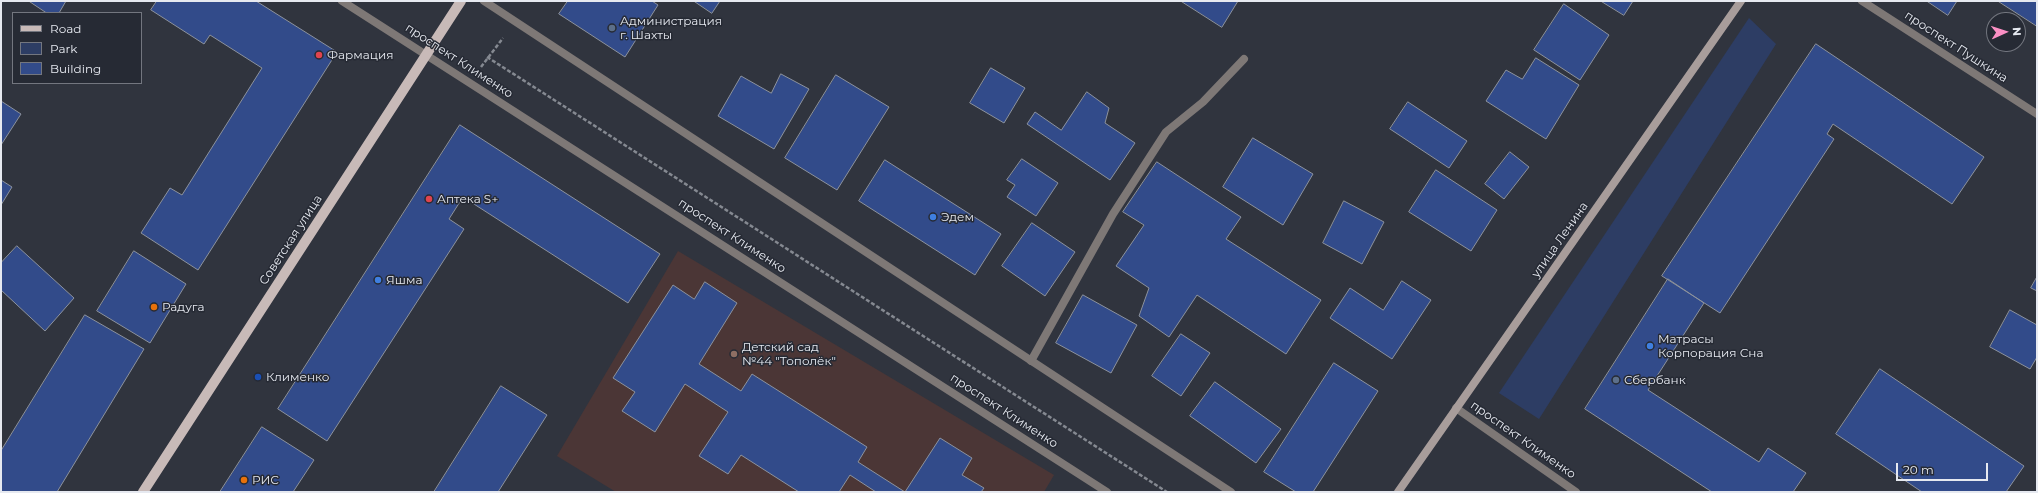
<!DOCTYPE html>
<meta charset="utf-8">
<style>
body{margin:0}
#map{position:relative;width:2038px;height:493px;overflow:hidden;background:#30343e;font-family:Montserrat,sans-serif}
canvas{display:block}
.frame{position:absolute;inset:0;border:2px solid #e6e9f0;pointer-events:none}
.legend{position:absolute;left:12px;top:12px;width:130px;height:72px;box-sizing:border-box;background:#262a34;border:1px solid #73767f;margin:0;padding:5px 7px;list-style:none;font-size:12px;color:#e6e9f0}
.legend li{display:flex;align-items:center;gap:8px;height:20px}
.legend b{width:20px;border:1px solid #73767f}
.north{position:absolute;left:1986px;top:12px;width:40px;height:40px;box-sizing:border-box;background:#262a34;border:1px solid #73767f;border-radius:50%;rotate:87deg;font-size:11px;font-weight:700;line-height:16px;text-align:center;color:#e6e9f0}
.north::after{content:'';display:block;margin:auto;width:14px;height:18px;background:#fb8fc4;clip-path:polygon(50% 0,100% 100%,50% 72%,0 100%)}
.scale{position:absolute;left:1896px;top:463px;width:92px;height:18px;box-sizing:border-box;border:2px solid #e6e9f0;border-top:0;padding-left:5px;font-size:12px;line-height:14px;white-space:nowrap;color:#e6e9f0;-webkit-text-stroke:3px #262a34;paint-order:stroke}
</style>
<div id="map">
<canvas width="2038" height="493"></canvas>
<div class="frame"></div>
<ul class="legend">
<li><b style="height:5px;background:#c8bab8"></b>Road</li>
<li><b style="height:11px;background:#2d3d64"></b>Park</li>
<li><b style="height:11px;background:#324b8a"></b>Building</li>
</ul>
<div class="north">N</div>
<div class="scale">20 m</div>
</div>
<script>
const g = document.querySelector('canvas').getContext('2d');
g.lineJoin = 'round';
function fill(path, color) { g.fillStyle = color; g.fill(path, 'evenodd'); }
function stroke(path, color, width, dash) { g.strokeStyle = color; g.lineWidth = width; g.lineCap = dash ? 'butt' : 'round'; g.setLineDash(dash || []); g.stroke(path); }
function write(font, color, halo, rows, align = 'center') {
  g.font = font + ' Montserrat,sans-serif'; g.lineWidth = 3; g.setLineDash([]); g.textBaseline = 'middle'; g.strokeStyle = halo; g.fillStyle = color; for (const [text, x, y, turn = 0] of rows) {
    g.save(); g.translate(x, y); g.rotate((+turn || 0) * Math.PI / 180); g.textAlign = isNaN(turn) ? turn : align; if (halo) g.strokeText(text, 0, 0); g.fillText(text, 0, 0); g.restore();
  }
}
const education = new Path2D(`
 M678 251 1054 475 1044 492H616L557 456Z`);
const green = new Path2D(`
 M1749 18 1776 44 1539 419 1499 393Z`);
const building = new Path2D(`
 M29 1H66L59 13H47Z
 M157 1H256L337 52 198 270 141 233 170 188 182 195 262 68 210 35 204 44 151 10Z
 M568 1H652L658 5 625 57 559 14Z
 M694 1H720L712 13Z
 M1181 1H1238L1222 27Z
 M1601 1H1633L1624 15Z
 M1927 1H1957L1948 15Z
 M1998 1H2037V26Z
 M1564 4 1609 35 1580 80 1534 50Z
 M1816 44 1984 157 1952 204 1833 124 1827 134 1834 139 1720 313 1662 276Z
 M1536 58 1579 85 1546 139 1486 101 1506 70 1522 79Z
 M991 68 1025 88 1004 123 970 103Z
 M781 74 809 89 774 149 718 116 741 76 771 93Z
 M836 75 889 107 837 190 785 158Z
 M1087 92 1109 108 1105 123 1135 143 1110 180 1027 124 1035 112 1061 130Z
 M1 101 21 114 1 145Z
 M1408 102 1467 141 1449 168 1390 129Z
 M460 125 660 254 628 303 463 197 449 219 464 229 327 441 278 409Z
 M1253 138 1313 174 1283 225 1223 187Z
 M1510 152 1529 167 1504 199 1485 184Z
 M1022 159 1058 183 1036 216 1007 197 1015 185 1007 180Z
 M885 160 1001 234 975 275 859 201Z
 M1157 162 1241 217 1226 239 1321 300 1286 354 1197 295 1169 337 1139 316 1149 288 1116 266 1144 225 1123 212Z
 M1436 170 1497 210 1471 251 1409 212Z
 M1 180 12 187 1 205Z
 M1344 201 1384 222 1362 264 1323 243Z
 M1032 223 1075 252 1045 296 1002 266Z
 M17 246 74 298 45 331 1 290V263Z
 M134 251 186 284 150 343 97 311Z
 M2037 277V291L2031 288Z
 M1668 279 1704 303 1648 390 1759 462 1768 448 1806 473 1793 492H1712L1585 409Z
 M1402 281 1431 300 1392 359 1330 318 1350 288 1383 310Z
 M705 282 737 303 699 364 741 391 752 374 867 447 858 462 905 492 940 438 972 458 962 475 984 488 981 492H876L850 475 839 492H799L741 455 728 474 699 456 728 412 685 384 655 432 622 411 635 392 613 378 673 285 694 299Z
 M1083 295 1137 325 1111 373 1056 343Z
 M2010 310 2037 325V357L2030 369 1990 347Z
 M85 315 144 349 57 492H1V451Z
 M1181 334 1210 353 1181 396 1152 376Z
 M1334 363 1378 391 1313 492H1296L1264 472Z
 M1880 369 2024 466 2006 492H1922L1836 434Z
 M1215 382 1281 429 1256 463 1190 416Z
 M501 386 547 415 498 492H434Z
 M262 427 314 460 293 492H220Z`);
const path = new Path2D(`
 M487 57 1167 492
 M481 67 503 38`);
const service = new Path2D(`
 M1031 361 1113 214 1166 132 1203 102 1244 59`);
const minor = new Path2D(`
 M342 1 1107 492
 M484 1 1231 492
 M1862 1 2037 114
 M1456 408 1576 492`);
const secondary = new Path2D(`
 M1398 492 1741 1`);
const primary = new Path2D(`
 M143 492 461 1`);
const markers = [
 [612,28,4,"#5c6f8a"],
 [319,55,4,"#e0444e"],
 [429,199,4,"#e0444e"],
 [933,217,4,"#3f7fe0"],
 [378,280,4,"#3f7fe0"],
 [154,307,4,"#e8710a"],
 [1650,346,4,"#3f7fe0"],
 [734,354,4,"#8d6e63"],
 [258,377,4,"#1a4fb4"],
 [1616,380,4,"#5c6f8a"],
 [244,480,4,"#e8710a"]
];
const poiNames = [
 ["Администрация",620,21],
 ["г. Шахты",620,35],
 ["Фармация",327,55],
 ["Аптека S+",437,199],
 ["Эдем",941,217],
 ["Яшма",386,280],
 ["Радуга",162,307],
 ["Матрасы",1658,339],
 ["Корпорация Сна",1658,353],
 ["Детский сад",742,347],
 ["№44 \"Тополёк\"",742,361],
 ["Клименко",266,377],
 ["Сбербанк",1624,380],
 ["РИС",252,480]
];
const streetNames = [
 ["проспект Пушкина",1956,47,33],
 ["проспект Клименко",459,61,33],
 ["проспект Клименко",732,236,33],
 ["Советская улица",291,240,-57],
 ["улица Ленина",1560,240,-55],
 ["проспект Клименко",1004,411,33],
 ["проспект Клименко",1523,440,35]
];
fill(education, '#4b3636');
fill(green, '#2d3d64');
fill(building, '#324b8a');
stroke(building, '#8c929d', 1);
stroke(path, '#858991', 2.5, [4, 2]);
stroke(service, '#7e7876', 8);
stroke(minor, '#7e7876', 8);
stroke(secondary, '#a89d9b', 8);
stroke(primary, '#c8bab8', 10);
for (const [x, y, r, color] of markers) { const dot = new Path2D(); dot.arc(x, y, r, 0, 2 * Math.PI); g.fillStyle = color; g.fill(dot); stroke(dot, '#262a34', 1.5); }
write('12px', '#e6e9f0', '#262a34', poiNames, 'left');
write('12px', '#e6e9f0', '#262a34', streetNames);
</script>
